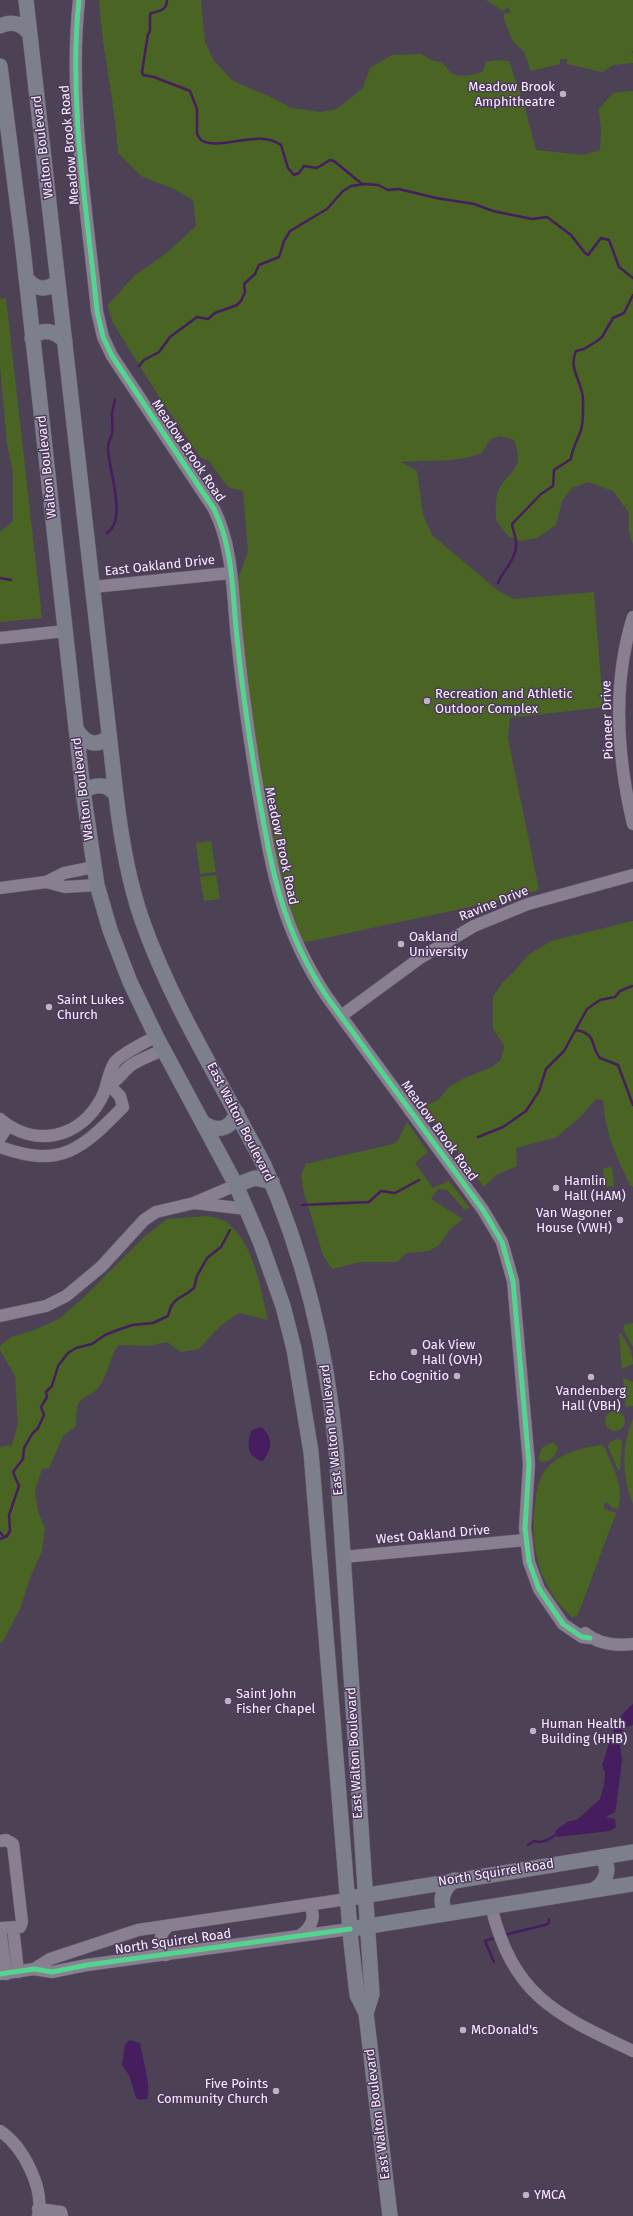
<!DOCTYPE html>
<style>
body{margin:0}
canvas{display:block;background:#4d4155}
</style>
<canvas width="633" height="2216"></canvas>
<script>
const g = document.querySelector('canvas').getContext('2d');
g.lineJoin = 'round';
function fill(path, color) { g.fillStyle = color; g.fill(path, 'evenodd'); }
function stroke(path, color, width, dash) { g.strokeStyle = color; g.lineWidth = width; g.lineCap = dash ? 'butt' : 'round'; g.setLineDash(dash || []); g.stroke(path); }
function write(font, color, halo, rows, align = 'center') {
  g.font = font + ' "Fira Sans",sans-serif'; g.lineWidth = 3; g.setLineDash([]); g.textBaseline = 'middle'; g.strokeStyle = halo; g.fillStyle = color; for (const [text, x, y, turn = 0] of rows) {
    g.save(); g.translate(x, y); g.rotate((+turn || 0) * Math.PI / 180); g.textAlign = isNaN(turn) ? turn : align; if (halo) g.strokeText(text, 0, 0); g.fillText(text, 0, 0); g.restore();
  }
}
const green = new Path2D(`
 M99 0H201L205 42 214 61 233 81 273 98 291 108 321 112 337 109 363 88 370 68 392 55 422 54C431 62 432 59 441 63 446 65 447 69 450 72 457 79 476 75 483 71L486 62 496 60 509 61 525 107 536 150 583 155 600 150 601 130 599 109 613 93 633 91V545L629 532V513L613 491 588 482 572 488 562 501 556 525 537 538 520 541 508 536 496 520C496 512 495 499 498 492 508 468 526 473 514 440L501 436 490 439 482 453C450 464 433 459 401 462L417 471 423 515 432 535 497 590 514 599 594 592 603 707 510 718 508 738 539 890 516 897 302 943 296 930 278 868 259 766 244 657 237 582 248 551 243 491 228 487 208 460 201 458 163 403 113 323 108 305 134 276 168 252 196 226 193 200 174 189 141 176 118 153C115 101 102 51 99 0Z
 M486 0H633V51L631 52 633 53V63L613 65 602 72 567 64V59H560V64L531 71 524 52 512 40 504 19V14L511 12 508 7 503 11Z
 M6 298 42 618 0 622V532L13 521V472L7 443 0 365V299Z
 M211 841 216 872 200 874 196 843Z
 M216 875 220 899 204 901 200 877Z
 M633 921V1187L630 1185C615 1153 606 1135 603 1100L596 1099 581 1116 557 1137 516 1148 517 1166 496 1175 484 1187 425 1109 427 1105 438 1100 450 1086 465 1078 492 1067 501 1060 504 1046 493 1029V997L503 982 514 972 528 955 551 941Z
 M407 1122 428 1152 415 1163 433 1188 449 1181 470 1208 464 1209 447 1190 438 1189 431 1199 463 1219 450 1229 439 1245 429 1251 406 1253 397 1262H360L332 1269 323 1255 304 1192 301 1175 306 1164 393 1144 398 1140Z
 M612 1167 614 1186 604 1187 603 1168Z
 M209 1216C215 1218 224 1219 229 1224 255 1247 260 1288 268 1320L239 1313 220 1326 199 1349 181 1352 167 1342 148 1346 118 1345C110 1357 109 1370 102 1382 88 1406 76 1385 76 1426L63 1436 49 1468 42 1469 35 1490 38 1512 45 1528 42 1551 30 1578 20 1609 2 1643 0 1642V1447L12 1445 18 1424 15 1376 0 1350V1346L11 1337 32 1331 59 1319 83 1298 144 1237 167 1219Z
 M633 1323V1347L623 1329 625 1324Z
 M619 1334H621C628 1344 633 1353 633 1364L622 1369Z
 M623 1378 633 1382V1406L626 1407Z
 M605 1421a10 10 0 1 1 20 0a10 10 0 1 1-20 0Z
 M633 1419V1504C622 1475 621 1447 633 1419Z
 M618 1439 622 1441 620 1469 618 1470 608 1446 610 1442Z
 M550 1443H554L558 1447C556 1456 550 1462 541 1462L538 1458 542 1448Z
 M601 1445 605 1448C613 1469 625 1487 618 1509L611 1507 607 1502 604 1504V1509L616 1513 577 1617 574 1616 573 1618C540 1589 529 1547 535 1504 537 1491 538 1477 548 1467 559 1454 584 1447 601 1445Z`);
const water = new Path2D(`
 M261 1427C273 1436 273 1449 263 1461 247 1459 246 1441 252 1430Z
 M633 1704V1725L624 1728 619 1737 622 1761 616 1808 615 1812 606 1817 615 1819 616 1827 610 1831 557 1837 555 1831 567 1822 578 1819 600 1799 604 1785 605 1773 602 1765C610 1743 614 1718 633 1704Z
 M130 2040 140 2043C142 2056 152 2088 147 2099L140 2100 136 2098 129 2075 122 2065 125 2044Z`);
const stream = new Path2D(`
 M167 0C167 10 160 11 151 13L150 15V31L148 34 142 72 143 75 154 77 190 91 197 109V134L201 140C219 152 258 128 281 145L288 168 294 175 299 173 304 166 317 168 330 160 334 161 362 184
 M139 366 144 360 159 352 170 337 197 317 208 319 215 313 237 305 241 301 245 292 244 284 255 274 259 265 279 257 284 241 290 231 327 209 343 191 351 186 365 184 378 185 388 190 399 189 436 198 474 204 493 211 532 219 547 217 571 235 585 253 588 255 601 238 609 240 619 267 633 278
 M107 533C128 520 108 468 108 448 108 442 111 438 112 433 113 427 112 421 112 415 112 409 114 405 115 400
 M0 578 11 580
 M498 583C503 571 516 559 516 546 517 539 513 531 512 524L541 494 553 486 554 470 571 459C572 449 576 443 580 433 584 424 583 409 583 399 582 381 568 369 576 351L584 349 597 341 602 337 613 318 624 313 633 295
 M576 1030C598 1034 590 1047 600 1058L618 1065 633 1105
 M478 1137 503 1127 526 1111 539 1091 546 1069 564 1051 587 1009 600 1000 615 997 620 991 632 986
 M302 1205 369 1202 381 1191 395 1193 419 1180
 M0 1532 4 1537
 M0 1539 7 1536 10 1531 9 1515 19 1486 13 1472 23 1459 24 1448 32 1434 38 1428 44 1415 41 1407 47 1397 46 1392 52 1386 58 1366 68 1353 76 1348 92 1344 105 1335 115 1331 132 1325 153 1323 168 1316C173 1295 181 1300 194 1288L197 1276 207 1258 221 1247 230 1230
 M528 1845 534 1841C542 1844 549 1840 555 1835
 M504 1935 545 1925 549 1923V1919
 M494 1962 485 1941 497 1937`);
const minor = new Path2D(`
 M79 0C68 102 87 209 97 311L103 337 112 356 214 509C235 551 232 601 238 647 243 695 250 743 258 791 272 871 281 928 327 997L483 1210 502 1242 513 1281 529 1464 525 1528 529 1562 539 1589 563 1624 582 1637 590 1638
 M93 587 230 573
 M633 617C612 684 617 756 633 824
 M0 638 65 631
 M46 882 65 887 97 885
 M0 888 46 882 64 873 94 867
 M341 1016 420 958 474 926 528 904 633 875
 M108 1084C119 1081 121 1073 130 1066 139 1059 153 1055 164 1049
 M0 1119C35 1148 79 1139 101 1099 108 1087 107 1073 115 1062 122 1053 145 1043 156 1036
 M0 1138 8 1126
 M0 1147C61 1169 82 1149 123 1107L120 1096 108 1084
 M194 1203 247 1209
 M0 1316 46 1306 66 1296 101 1267 144 1220 156 1212 194 1203 236 1185
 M343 1557 525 1540
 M585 1633C598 1644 616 1646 633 1644
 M0 1841 6 1840 13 1844 22 1922 20 1927 0 1928
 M491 1906C513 1996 555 2014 633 2051
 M13 1927 18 1972
 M0 1928 6 1974
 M299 1936C311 1929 317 1916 309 1905
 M166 1955C157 1944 159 1933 170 1925
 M34 1969 50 1959 138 1930 347 1899
 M0 1974 34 1969 52 1972 87 1965 350 1929
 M0 2131C23 2146 45 2189 38 2216
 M38 2209 61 2212 62 2216`);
const major = new Path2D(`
 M26 0 116 795C121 838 128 880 142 920 172 1006 223 1085 264 1165 304 1255 327 1351 336 1448L372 1994 366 2013
 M0 26C13 20 22 24 30 34
 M0 66 22 240 83 791 97 885 110 930 130 982 156 1036 236 1185 260 1241 283 1306 294 1349 311 1452 351 1942 357 1995 366 2013 390 2216
 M26 278C35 290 46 291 58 282
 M32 338C43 327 55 331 65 341
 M76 729C85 743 95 748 109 737
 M83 791C96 784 107 783 116 795
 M205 1124C219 1133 231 1128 237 1113
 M236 1185 255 1178 272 1182
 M594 1890C606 1882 612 1868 601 1857
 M356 1897 633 1852
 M446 1913C438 1900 443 1889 454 1880
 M357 1928 633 1884`);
const cycleway = new Path2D(`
 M79 0C68 102 87 209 97 311L103 337 112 356 214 509C235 551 232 601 238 647 243 695 250 743 258 791 272 871 281 928 327 997L483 1210 502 1242 513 1281 529 1464 525 1528 529 1562 539 1589 563 1624 582 1637 590 1638
 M0 1974 34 1969 52 1972 87 1965 350 1929`);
const markers = [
 [563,94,4,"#bdb3c4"],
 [427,701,4,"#bdb3c4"],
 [401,944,4,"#bdb3c4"],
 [49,1007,4,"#bdb3c4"],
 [556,1188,4,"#bdb3c4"],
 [620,1220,4,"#bdb3c4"],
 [414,1352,4,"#bdb3c4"],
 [457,1376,4,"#bdb3c4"],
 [591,1377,4,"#bdb3c4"],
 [228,1701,4,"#bdb3c4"],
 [533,1731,4,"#bdb3c4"],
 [463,2030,4,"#bdb3c4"],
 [276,2091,4,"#bdb3c4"],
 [526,2195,4,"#bdb3c4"]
];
const poiNames = [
 ["Meadow Brook",555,87,"right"],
 ["Amphitheatre",555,102,"right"],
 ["Recreation and Athletic",435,694],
 ["Outdoor Complex",435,709],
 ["Oakland",409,937],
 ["University",409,952],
 ["Saint Lukes",57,1000],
 ["Church",57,1015],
 ["Hamlin",564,1181],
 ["Hall (HAM)",564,1196],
 ["Van Wagoner",612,1213,"right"],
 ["House (VWH)",612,1228,"right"],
 ["Oak View",422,1345],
 ["Hall (OVH)",422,1360],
 ["Echo Cognitio",449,1376,"right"],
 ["Vandenberg",591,1391,"center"],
 ["Hall (VBH)",591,1406,"center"],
 ["Saint John",236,1694],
 ["Fisher Chapel",236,1709],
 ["Human Health",541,1724],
 ["Building (HHB)",541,1739],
 ["McDonald's",471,2030],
 ["Five Points",268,2084,"right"],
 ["Community Church",268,2099,"right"],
 ["YMCA",534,2195]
];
const streetNames = [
 ["Meadow Brook Road",70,145,-95],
 ["Walton Boulevard",43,147,-97],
 ["Meadow Brook Road",188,451,56],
 ["Walton Boulevard",47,467,-96],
 ["East Oakland Drive",160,566,-6],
 ["Pioneer Drive",608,720,-92],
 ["Walton Boulevard",83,789,-97],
 ["Meadow Brook Road",281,846,78],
 ["Ravine Drive",494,904,-22],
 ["East Walton Boulevard",240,1122,63],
 ["Meadow Brook Road",439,1131,54],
 ["East Walton Boulevard",332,1430,-96],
 ["West Oakland Drive",433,1535,-5],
 ["East Walton Boulevard",355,1753,-93],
 ["North Squirrel Road",496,1873,-9],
 ["North Squirrel Road",173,1942,-8],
 ["East Walton Boulevard",378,2114,-97]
];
fill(green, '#4a6523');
fill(water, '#461d5e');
stroke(stream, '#461d5e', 2.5);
stroke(minor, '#675e6d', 13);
stroke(major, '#675e6d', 16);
stroke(minor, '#887f90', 12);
stroke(major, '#7d808c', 15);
stroke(cycleway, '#53d58f', 5);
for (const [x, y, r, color] of markers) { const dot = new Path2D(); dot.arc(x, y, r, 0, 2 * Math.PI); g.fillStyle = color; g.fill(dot); stroke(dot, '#4e395d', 1.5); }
write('13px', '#f9f1ff', '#4e395d', poiNames, 'left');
write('13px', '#f9f1ff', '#4e395d', streetNames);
</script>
